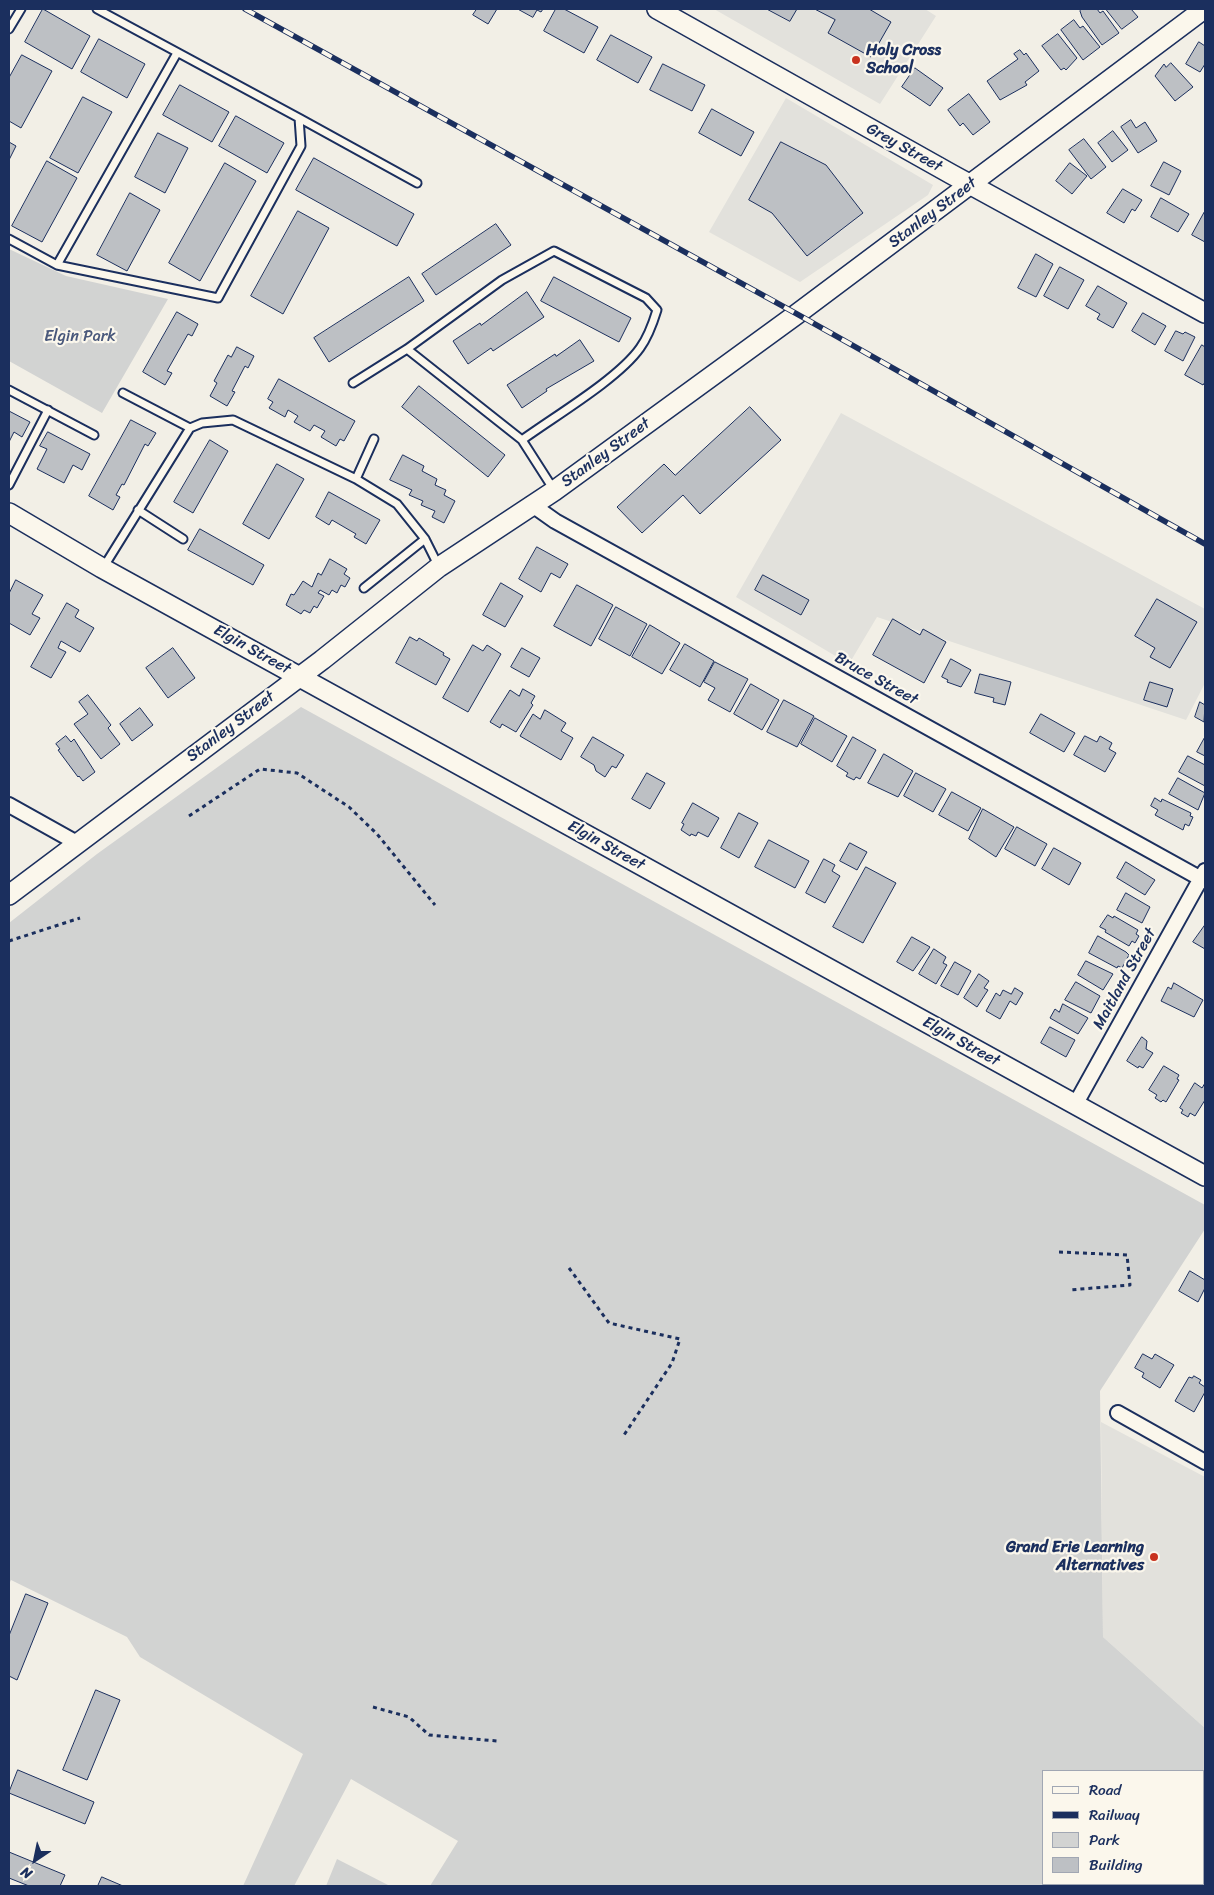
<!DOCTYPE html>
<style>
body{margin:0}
#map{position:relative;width:1214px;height:1895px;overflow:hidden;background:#f2efe6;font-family:Sriracha,sans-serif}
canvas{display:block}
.frame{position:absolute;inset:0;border:10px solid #1b2f5e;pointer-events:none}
.legend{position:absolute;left:1042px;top:1770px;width:162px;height:115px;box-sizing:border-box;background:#fbf7ec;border:1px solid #a1a7b3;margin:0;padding:6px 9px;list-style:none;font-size:15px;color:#1b2f5e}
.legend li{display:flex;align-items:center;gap:10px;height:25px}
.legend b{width:25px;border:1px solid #a1a7b3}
.north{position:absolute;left:10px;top:1835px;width:50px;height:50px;-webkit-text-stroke:4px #fbf7ec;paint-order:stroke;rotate:214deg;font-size:14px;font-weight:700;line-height:20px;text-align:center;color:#1b2f5e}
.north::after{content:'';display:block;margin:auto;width:18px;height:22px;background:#1b2f5e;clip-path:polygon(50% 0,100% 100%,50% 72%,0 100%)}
</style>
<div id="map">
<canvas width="1214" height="1895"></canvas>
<div class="frame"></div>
<ul class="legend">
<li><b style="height:6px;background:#fbf7ec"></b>Road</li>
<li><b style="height:6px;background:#1b2f5e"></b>Railway</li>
<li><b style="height:14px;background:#d2d3d2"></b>Park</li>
<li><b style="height:14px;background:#bdc0c4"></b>Building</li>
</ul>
<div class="north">N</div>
</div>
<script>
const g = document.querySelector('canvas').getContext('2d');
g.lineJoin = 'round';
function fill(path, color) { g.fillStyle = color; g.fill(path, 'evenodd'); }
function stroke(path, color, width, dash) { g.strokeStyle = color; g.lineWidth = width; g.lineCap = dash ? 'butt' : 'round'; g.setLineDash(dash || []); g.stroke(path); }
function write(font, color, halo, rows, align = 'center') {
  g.font = font + ' Sriracha,sans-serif'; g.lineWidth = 4.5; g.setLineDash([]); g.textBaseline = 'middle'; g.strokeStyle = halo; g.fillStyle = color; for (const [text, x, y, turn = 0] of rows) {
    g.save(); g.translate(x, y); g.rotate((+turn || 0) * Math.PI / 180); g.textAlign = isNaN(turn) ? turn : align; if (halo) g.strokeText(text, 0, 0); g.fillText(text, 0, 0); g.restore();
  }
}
const built = new Path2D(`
 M714 9H925L936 16 880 104Z
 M786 98 933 185 928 195 800 282 709 232Z
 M841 413 1205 609V683L1186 720 877 617 849 664 736 597Z
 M1101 1422 1205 1477V1728L1103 1637Z`);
const green = new Path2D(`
 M9 249 66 276 168 299 102 413 9 361Z
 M301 707 1205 1205V1229L1100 1391 1103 1637 1205 1728V1886H430L458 1841 351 1779 294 1886H243L303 1754 140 1657 127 1637 11 1580 9 1584V923L97 854ZM1043 1771H1203V1884H1043Z
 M337 1859 390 1886H326Z`);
const building = new Path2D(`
 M43 9 90 36 72 69 25 42Z
 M477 9H497L488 24 473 15Z
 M518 9H543L541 12 537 10 533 17Z
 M556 9H564L598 27 584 53 544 31Z
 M767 9H797L790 21Z
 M815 9H869L891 22 871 57 828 33 835 20Z
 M1082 9H1097L1100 13 1103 11 1119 33 1102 45 1082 17 1080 11Z
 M1106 9H1131L1138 17 1122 29Z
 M1074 20 1080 28 1083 26 1100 47 1083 60 1061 30Z
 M1058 34 1077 58 1066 70 1064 68 1061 70 1042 46Z
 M611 35 652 57 638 83 597 60Z
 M99 39 145 64 127 98 81 72Z
 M1199 42 1205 46V64L1200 72 1186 64Z
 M1020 50 1024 55 1026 53 1039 71 1025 82 1027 85 1000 100 987 81 1018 59 1014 54Z
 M22 55 52 71 21 128 9 121V78Z
 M1171 63 1193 87 1175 101 1155 76 1164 64 1166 67Z
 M663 64 705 85 692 111 650 90Z
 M915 68 943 88 930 106 902 87Z
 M180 85 229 112 212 142 163 115Z
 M969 94 990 122 973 135 963 123 960 126 948 110Z
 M83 97 112 112 78 173 50 158Z
 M712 109 754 132 741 156 699 133Z
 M236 116 284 143 267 173 219 146Z
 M1131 120 1136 128 1145 122 1157 141 1138 153 1121 127Z
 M1113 131 1128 150 1112 162 1098 143Z
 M158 133 188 148 165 193 135 177Z
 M1084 139 1106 167 1091 179 1069 150Z
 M9 142 16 146 9 160Z
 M781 142 826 165 863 213 807 256 772 213 749 200Z
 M314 158 414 214 397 246 296 190Z
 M47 161 77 178 42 242 12 226Z
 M1164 162 1181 171 1169 195 1151 186Z
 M225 163 256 181 200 281 169 263Z
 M1070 163 1087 176 1072 194 1056 181Z
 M1123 189 1142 200 1135 211 1132 209 1124 223 1107 213Z
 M130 193 160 210 127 271 97 255Z
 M1161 198 1189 214 1178 232 1151 217Z
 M298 211 329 228 283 314 251 296Z
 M1205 211V242L1192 235Z
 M496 224 511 245 436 295 422 274Z
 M1036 254 1053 264 1036 297 1018 288Z
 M1060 267 1084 280 1068 309 1044 296Z
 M409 277 424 301 329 362 314 338Z
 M554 277 631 318 619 342 541 301Z
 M1098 286 1127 303 1113 328 1097 319 1100 314 1086 306Z
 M527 292 544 317 493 351 491 348 468 364 453 341 480 323 481 325Z
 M177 312 198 324 192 336 188 334 167 371 172 373 165 385 143 372Z
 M1143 313 1166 326 1155 345 1132 331Z
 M1176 331 1183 334 1185 332 1195 337 1183 361 1165 351Z
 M580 340 594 361 546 389 547 391 522 408 507 385 555 354 556 356Z
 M1202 345 1205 347V382L1203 385 1185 375Z
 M237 347 254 356 248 368 245 366 232 391 235 392 227 406 210 396 217 383 214 381 228 355 231 357Z
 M279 379 355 421 344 441 340 439 336 446 321 437 325 431 314 425 310 431 294 422 298 416 288 410 285 417 269 408 273 402 268 399Z
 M419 386 505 455 488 477 402 407Z
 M750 407 781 440 700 514 683 495 642 533 617 507 664 464 675 475Z
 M9 411 30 422 22 437 14 432 9 442Z
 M131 420 156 433 148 446 145 444 124 485 122 484 116 495 120 497 113 510 89 496Z
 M48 432 90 454 82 470 73 465 64 483 37 469 47 449 40 446Z
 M210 440 228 451 193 513 174 502Z
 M403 455 424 466 422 471 437 479 435 485 446 490 444 495 455 501 444 523 432 517 435 511 421 505 423 501 409 495 412 490 390 480Z
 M277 464 304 479 269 539 243 524Z
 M329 492 380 520 366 544 354 537 356 534 332 520 329 525 316 517Z
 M200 529 264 565 253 585 188 550Z
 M537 547 568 564 560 578 551 573 541 592 519 579Z
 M330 559 347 569 344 574 350 578 345 587 341 585 337 593 332 590 329 595 320 590 318 593 324 596 317 608 314 606 310 613 304 610 301 614 286 605 291 594 294 595 303 581 312 587 318 573 321 575Z
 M763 575 809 600 801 615 755 590Z
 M16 580 43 595 32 614 40 618 30 635 9 623V594Z
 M501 583 523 596 505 627 483 615Z
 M577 585 613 605 591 646 554 626Z
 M1157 599 1197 622 1170 668 1150 657 1155 648 1135 636Z
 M67 603 79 610 75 617 94 628 80 652 61 641 58 648 66 652 51 678 31 667Z
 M616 607 647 624 630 656 599 639Z
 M893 619 920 635 923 629 946 642 924 683 873 655Z
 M650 625 680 643 662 674 632 657Z
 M410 637 417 641 419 638 444 653 443 655 450 659 436 685 396 663Z
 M685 644 714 661 700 687 670 670Z
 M473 645 483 651 487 645 501 654 468 712 443 698Z
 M173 648 195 678 168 698 146 668Z
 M522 648 540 658 529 677 511 667Z
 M951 659 971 670 961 687 947 682 948 680 942 677Z
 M715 662 748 679 730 712 708 700 715 688 704 682Z
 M980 674 1011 682 1005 705 993 702 994 698 975 693Z
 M1150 682 1173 689 1167 707 1144 700Z
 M751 684 779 700 762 730 734 714Z
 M523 689 535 696 531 703 533 705 516 732 502 724 500 728 490 722 510 690 519 696Z
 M88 695 111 725 108 728 120 744 101 759 74 724 88 714 79 702Z
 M784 700 814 716 797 747 767 732Z
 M1200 702 1205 705 1204 722 1195 717Z
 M140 708 153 725 132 741 120 724Z
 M545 710 566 723 561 731 573 738 561 760 520 736 533 714 540 719Z
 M1041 714 1075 733 1064 752 1030 733Z
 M815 718 847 736 832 762 801 744Z
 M66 736 71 742 74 739 95 772 83 781 79 776 78 777 58 750 60 749 56 744Z
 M1085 736 1097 742 1100 736 1112 743 1109 749 1116 753 1105 772 1074 755Z
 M593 737 624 755 616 768 612 766 605 777 596 771 594 765 581 757Z
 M853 737 876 750 860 779 856 777 854 780 846 776 848 773 837 766Z
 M1205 737V756L1197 752Z
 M884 754 913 771 898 797 868 783Z
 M1188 756 1205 765V786L1179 772Z
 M647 773 665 783 650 809 632 799Z
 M916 773 946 789 933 812 904 796Z
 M1178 778 1205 793 1198 810 1169 794Z
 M952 792 981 808 968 831 939 815Z
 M1155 798 1161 802 1162 799 1191 813 1190 816 1193 817 1189 826 1185 824 1183 830 1155 815 1158 810 1151 806Z
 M693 803 719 818 708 837 698 832 696 836 691 834 690 836 681 830 684 824 682 823Z
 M983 809 1014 827 996 857 969 839Z
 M739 813 758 823 739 858 721 848Z
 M1017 827 1047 844 1035 866 1005 849Z
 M769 840 809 861 795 888 755 867Z
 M850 843 867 852 857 870 840 861Z
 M1054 848 1081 863 1069 885 1042 869Z
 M824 859 835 865 832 871 840 876 825 903 806 893Z
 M1126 862 1155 880 1145 895 1117 878Z
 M866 867 896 883 863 943 833 927Z
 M1126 893 1150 907 1142 923 1117 910Z
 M1108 915 1113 918 1114 916 1138 930 1136 934 1139 936 1135 943 1132 941 1129 946 1105 932 1106 930 1100 927Z
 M1205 925V949L1193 942Z
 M1098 936 1126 952 1129 955 1122 968 1118 966 1117 968 1089 953Z
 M912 937 930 947 913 971 897 962Z
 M934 949 946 957 943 963 947 965 936 984 919 974Z
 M1086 961 1113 974 1103 990 1078 975Z
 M955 962 971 971 958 995 941 986Z
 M979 974 989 981 984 988 988 990 977 1007 964 998Z
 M1076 982 1100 996 1091 1013 1065 1000Z
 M1174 983 1203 1000 1194 1017 1161 1001 1168 987 1171 989Z
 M1015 988 1023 993 1016 1005 1010 1001 1000 1019 986 1011 996 993 1000 996 1003 990 1011 994Z
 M1063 1004 1088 1018 1078 1034 1050 1018 1055 1009 1059 1012Z
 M1050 1027 1075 1040 1066 1057 1041 1043Z
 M1142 1037 1147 1041 1146 1049 1153 1053 1143 1068 1139 1066 1138 1068 1127 1061Z
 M1164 1066 1179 1075 1177 1079 1179 1080 1166 1102 1163 1100 1161 1102 1155 1098 1157 1095 1149 1090Z
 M1195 1083 1202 1088 1205 1083V1100L1195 1116 1190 1113 1188 1117 1181 1113 1183 1110 1180 1108Z
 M1190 1271 1205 1280V1288L1198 1302 1179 1291Z
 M1143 1354 1152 1359 1155 1354 1174 1365 1160 1388 1142 1377 1144 1373 1135 1368Z
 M1194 1376 1201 1380 1199 1383 1205 1387V1392L1194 1412 1175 1401 1189 1377 1192 1378Z
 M26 1594 48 1603 17 1680 9 1676V1636Z
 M96 1690 120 1700 87 1780 63 1770Z
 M18 1770 94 1802 85 1824 9 1793Z
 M9 1852 65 1875 60 1886H29L9 1878Z
 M102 1877 123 1886H98Z`);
const path = new Path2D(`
 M189 816 260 769 297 773 349 807 377 834 435 905
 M9 941 80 918
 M1059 1252 1127 1255 1130 1285 1069 1290
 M569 1268 609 1323 680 1339 672 1363 624 1435
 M373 1707 409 1717 429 1735 497 1741
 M1203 1870 1205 1872`);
const lane = new Path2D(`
 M9 29 21 9
 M299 118 417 183
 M9 239 57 265 218 298 301 146 299 118 97 9
 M57 265 177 53
 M407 349 522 440 554 490
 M353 383 407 349 502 280 554 251 646 298 657 310C653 323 648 337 640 348 618 379 555 416 522 440
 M9 390 94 435
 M123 393 190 428
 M356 479 374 439
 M9 485 48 410
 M138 510 183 539
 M103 568 190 428 202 423 233 420 356 479 397 504 425 539 439 567
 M364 588 425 539`);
const street = new Path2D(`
 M531 504 555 521 1205 881
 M9 805 77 843
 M1075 1105 1205 871
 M1118 1413 1205 1462`);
const secondary = new Path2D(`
 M657 9 951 174 1205 313
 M9 513 102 568 1205 1176
 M9 895 322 660 439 567 554 491 797 314 1204 9`);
const rail = new Path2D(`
 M245 9 797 314 1205 544`);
const markers = [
 [856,60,5,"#c8321e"],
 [1154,1557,5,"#c8321e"]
];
const poiNames = [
 ["Holy Cross",866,51],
 ["School",866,69],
 ["Grand Erie Learning",1144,1548,"right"],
 ["Alternatives",1144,1566,"right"]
];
const streetNames = [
 ["Grey Street",904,148,29],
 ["Stanley Street",933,213,-37],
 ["Stanley Street",606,453,-36],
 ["Elgin Street",252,650,29],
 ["Bruce Street",876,679,29],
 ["Stanley Street",231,727,-37],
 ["Elgin Street",606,846,29],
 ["Maitland Street",1125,979,-61],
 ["Elgin Street",961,1042,29]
];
const parkNames = [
 ["Elgin Park",80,337]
];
fill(built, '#e2e1dc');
fill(green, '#d2d3d2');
fill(building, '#bdc0c4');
stroke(building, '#1b2f5e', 1);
stroke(lane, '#1b2f5e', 11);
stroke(street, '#1b2f5e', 18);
stroke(secondary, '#1b2f5e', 22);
stroke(path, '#1b2f5e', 3, [4, 4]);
stroke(lane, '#fbf7ec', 7);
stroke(street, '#fbf7ec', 14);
stroke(secondary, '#fbf7ec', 19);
stroke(rail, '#1b2f5e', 5.5);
stroke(rail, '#fbf7ec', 4, [11]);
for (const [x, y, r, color] of markers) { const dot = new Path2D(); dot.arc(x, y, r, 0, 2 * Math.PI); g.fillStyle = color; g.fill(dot); stroke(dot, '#fbf7ec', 2); }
write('bold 16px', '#1b2f5e', '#fbf7ec', poiNames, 'left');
write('16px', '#1b2f5e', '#fbf7ec', streetNames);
write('16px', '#49587b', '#fbf7ec', parkNames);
</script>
